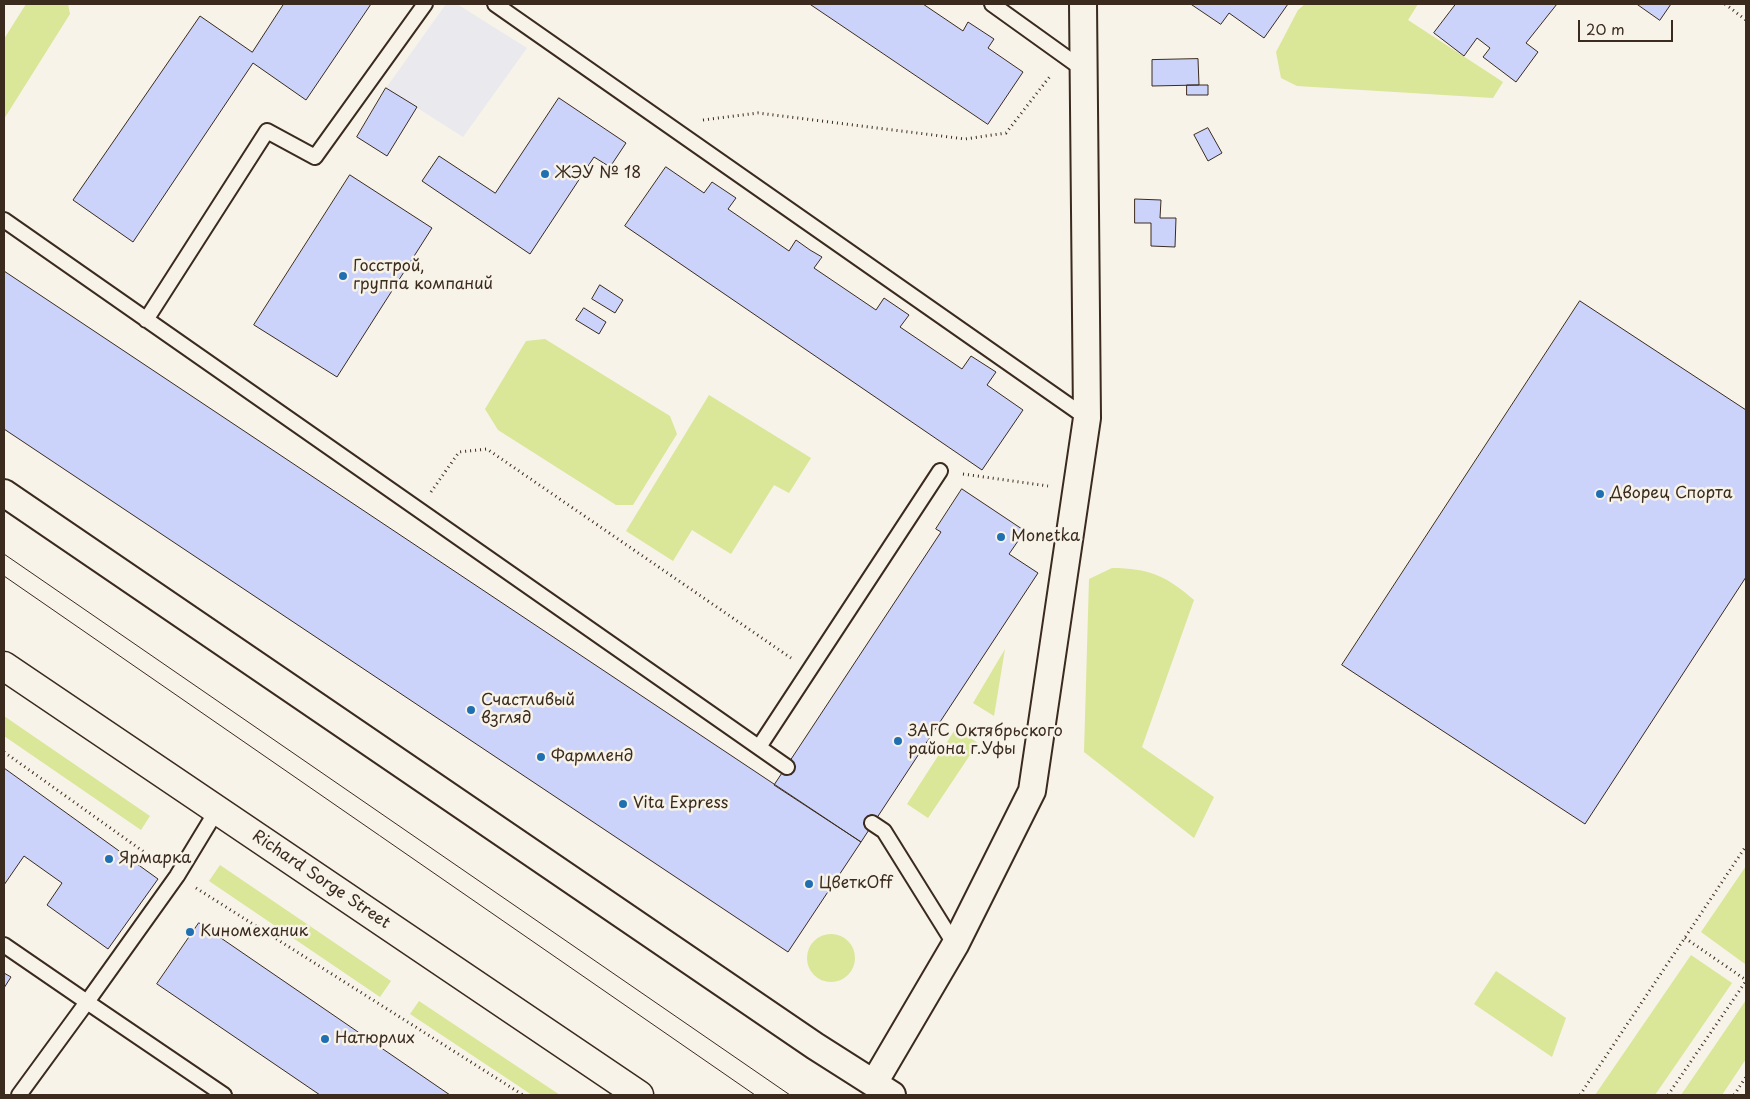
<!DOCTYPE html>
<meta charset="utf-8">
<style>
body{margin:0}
#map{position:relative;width:1750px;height:1099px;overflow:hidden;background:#f7f3e8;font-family:"Playpen Sans",sans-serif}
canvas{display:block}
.frame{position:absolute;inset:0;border:5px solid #3b2a1e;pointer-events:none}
.scale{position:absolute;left:1578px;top:20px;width:95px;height:22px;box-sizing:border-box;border:2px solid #3b2a1e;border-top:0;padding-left:6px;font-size:15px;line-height:18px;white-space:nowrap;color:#3b2a1e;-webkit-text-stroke:4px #f7f3e8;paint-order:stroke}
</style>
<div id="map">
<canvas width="1750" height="1099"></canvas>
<div class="frame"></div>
<div class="scale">20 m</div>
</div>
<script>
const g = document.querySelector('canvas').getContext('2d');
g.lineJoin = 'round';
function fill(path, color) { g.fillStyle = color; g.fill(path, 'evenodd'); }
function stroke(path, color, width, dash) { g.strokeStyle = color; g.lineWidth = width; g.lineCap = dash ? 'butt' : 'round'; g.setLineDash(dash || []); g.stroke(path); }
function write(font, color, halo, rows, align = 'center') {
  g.font = font + ' "Playpen Sans",sans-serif'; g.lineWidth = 5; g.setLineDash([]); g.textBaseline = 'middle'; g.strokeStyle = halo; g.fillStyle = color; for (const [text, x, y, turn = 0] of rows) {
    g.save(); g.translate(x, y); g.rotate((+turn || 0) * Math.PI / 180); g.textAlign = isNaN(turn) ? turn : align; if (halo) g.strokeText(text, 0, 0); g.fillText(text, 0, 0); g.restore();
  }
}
const built = new Path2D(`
 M446 4H457L527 48 463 137 386 88Z`);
const green = new Path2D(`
 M26 4H68L70 14 4 119V39Z
 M1305 4H1418L1408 20 1503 82 1493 98 1297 86 1281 78 1276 52 1298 10Z
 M545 339 670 416 677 434 633 505H616L498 430 485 409 526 341Z
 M709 395 811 458 789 493 774 485 731 554 692 530 673 561 626 531Z
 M1112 568C1148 568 1167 576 1194 600L1142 747 1214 797 1194 838 1084 752 1089 579Z
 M1005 649 994 716 973 703Z
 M4 716 150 816 141 830 4 736Z
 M956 728 978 743 928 818 907 804Z
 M220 865 391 981 380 997 209 881Z
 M1746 866V962L1745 964 1701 932Z
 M807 958a24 24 0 1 1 48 0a24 24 0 1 1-48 0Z
 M1691 955 1732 983 1655 1095H1595Z
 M1496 971 1566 1018 1552 1057 1474 1004Z
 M1746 1000V1059L1722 1095H1681Z
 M419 1001 560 1095H532L410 1014Z`);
const building = new Path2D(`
 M284 4H371L306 100 253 63 133 242 73 200 200 16 252 52Z
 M810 4H923L963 31 968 22 994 39 988 48 1023 72 988 124Z
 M1191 4H1288L1264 38 1229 13 1221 24Z
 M1456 4H1557L1526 43 1538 52 1516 82 1483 57 1490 48 1477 38 1464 56 1434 33Z
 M1637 4H1671L1660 20Z
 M1198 59 1199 85 1152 86V60Z
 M1187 85H1208V95H1187Z
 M386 88 417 107 387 156 357 137Z
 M559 98 626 143 610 167 594 157 530 254 422 181 439 156 495 193Z
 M1208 128 1222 153 1208 161 1194 135Z
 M666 167 704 193 712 182 736 198 728 209 789 251 796 240 810 250 822 257 814 268 876 310 884 298 909 315 900 327 962 369 971 356 996 372 987 385 1023 410 982 470 625 226Z
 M350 175 432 228 337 377 254 325Z
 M1135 199 1161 200 1160 218H1176L1175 247 1151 246V223H1135Z
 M4 271 861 842 788 952 4 429Z
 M600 285 623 300 615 313 592 299Z
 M1580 301 1746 410V577L1585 824 1342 665Z
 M584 308 606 322 599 334 576 320Z
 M962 489 1025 531 1009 554 1038 573 861 842 774 785 941 532 936 529Z
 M4 768 158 879 108 949 47 905 62 883 24 856 4 885Z
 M199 923 450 1095H320L157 984Z
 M4 973 11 977 4 988Z`);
const path = new Path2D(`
 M1725 4 1746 20
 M703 120 758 113 965 139 1006 133 1051 75
 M963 474 1048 486
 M431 492 459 452 487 449 791 658
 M4 752 158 862
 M196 888 523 1095
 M1685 938 1746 980
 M1580 1095 1746 846
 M1668 1095 1746 981
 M1734 1095 1746 1077`);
const service = new Path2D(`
 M495 4 1087 418
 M992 4 1084 70
 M4 220 787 767
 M146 320 267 131 315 157 425 4
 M759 747 940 471
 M217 810 177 876 87 1002 224 1095
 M872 823 884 831 955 945
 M4 945 87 1002 19 1095`);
const minor = new Path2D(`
 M4 493 815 1046 892 1095
 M874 1083 955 945 1032 791 1087 418 1083 4`);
const secondary = new Path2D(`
 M4 666 639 1095`);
const tram = new Path2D(`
 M4 554 790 1095
 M4 576 755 1095`);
const markers = [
 [545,174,5,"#1f6fb2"],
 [343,276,5,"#1f6fb2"],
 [1600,494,5,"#1f6fb2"],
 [1001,537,5,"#1f6fb2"],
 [471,710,5,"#1f6fb2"],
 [898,741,5,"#1f6fb2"],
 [541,757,5,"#1f6fb2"],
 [623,804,5,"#1f6fb2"],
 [109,859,5,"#1f6fb2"],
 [809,884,5,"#1f6fb2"],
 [190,932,5,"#1f6fb2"],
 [325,1039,5,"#1f6fb2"]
];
const poiNames = [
 ["ЖЭУ № 18",555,174],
 ["Госстрой,",353,267],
 ["группа компаний",353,285],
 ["Дворец Спорта",1610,494],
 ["Monetka",1011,537],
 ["Счастливый",481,701],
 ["взгляд",481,719],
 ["ЗАГС Октябрьского",908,732],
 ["района г.Уфы",908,750],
 ["Фармленд",551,757],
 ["Vita Express",633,804],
 ["Ярмарка",119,859],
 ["ЦветкOff",819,884],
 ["Киномеханик",200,932],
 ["Натюрлих",335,1039]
];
const streetNames = [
 ["Richard Sorge Street",321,880,34]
];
fill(built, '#eae9ee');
fill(green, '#dae698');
fill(building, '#ccd3fb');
stroke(building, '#3b2a1e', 1);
stroke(service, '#3b2a1e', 18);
stroke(minor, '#3b2a1e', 30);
stroke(secondary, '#3b2a1e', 31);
stroke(path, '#3b2a1e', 3, [1, 4]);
stroke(service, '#f7f3e8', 14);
stroke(minor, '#f7f3e8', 26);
stroke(secondary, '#f7f3e8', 28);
stroke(tram, '#3b2a1e', 1);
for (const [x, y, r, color] of markers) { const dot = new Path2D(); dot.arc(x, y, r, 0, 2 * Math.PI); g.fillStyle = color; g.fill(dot); stroke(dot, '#f7f3e8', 2); }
write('16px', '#3b2a1e', '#f7f3e8', poiNames, 'left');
write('16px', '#3b2a1e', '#f7f3e8', streetNames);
</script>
